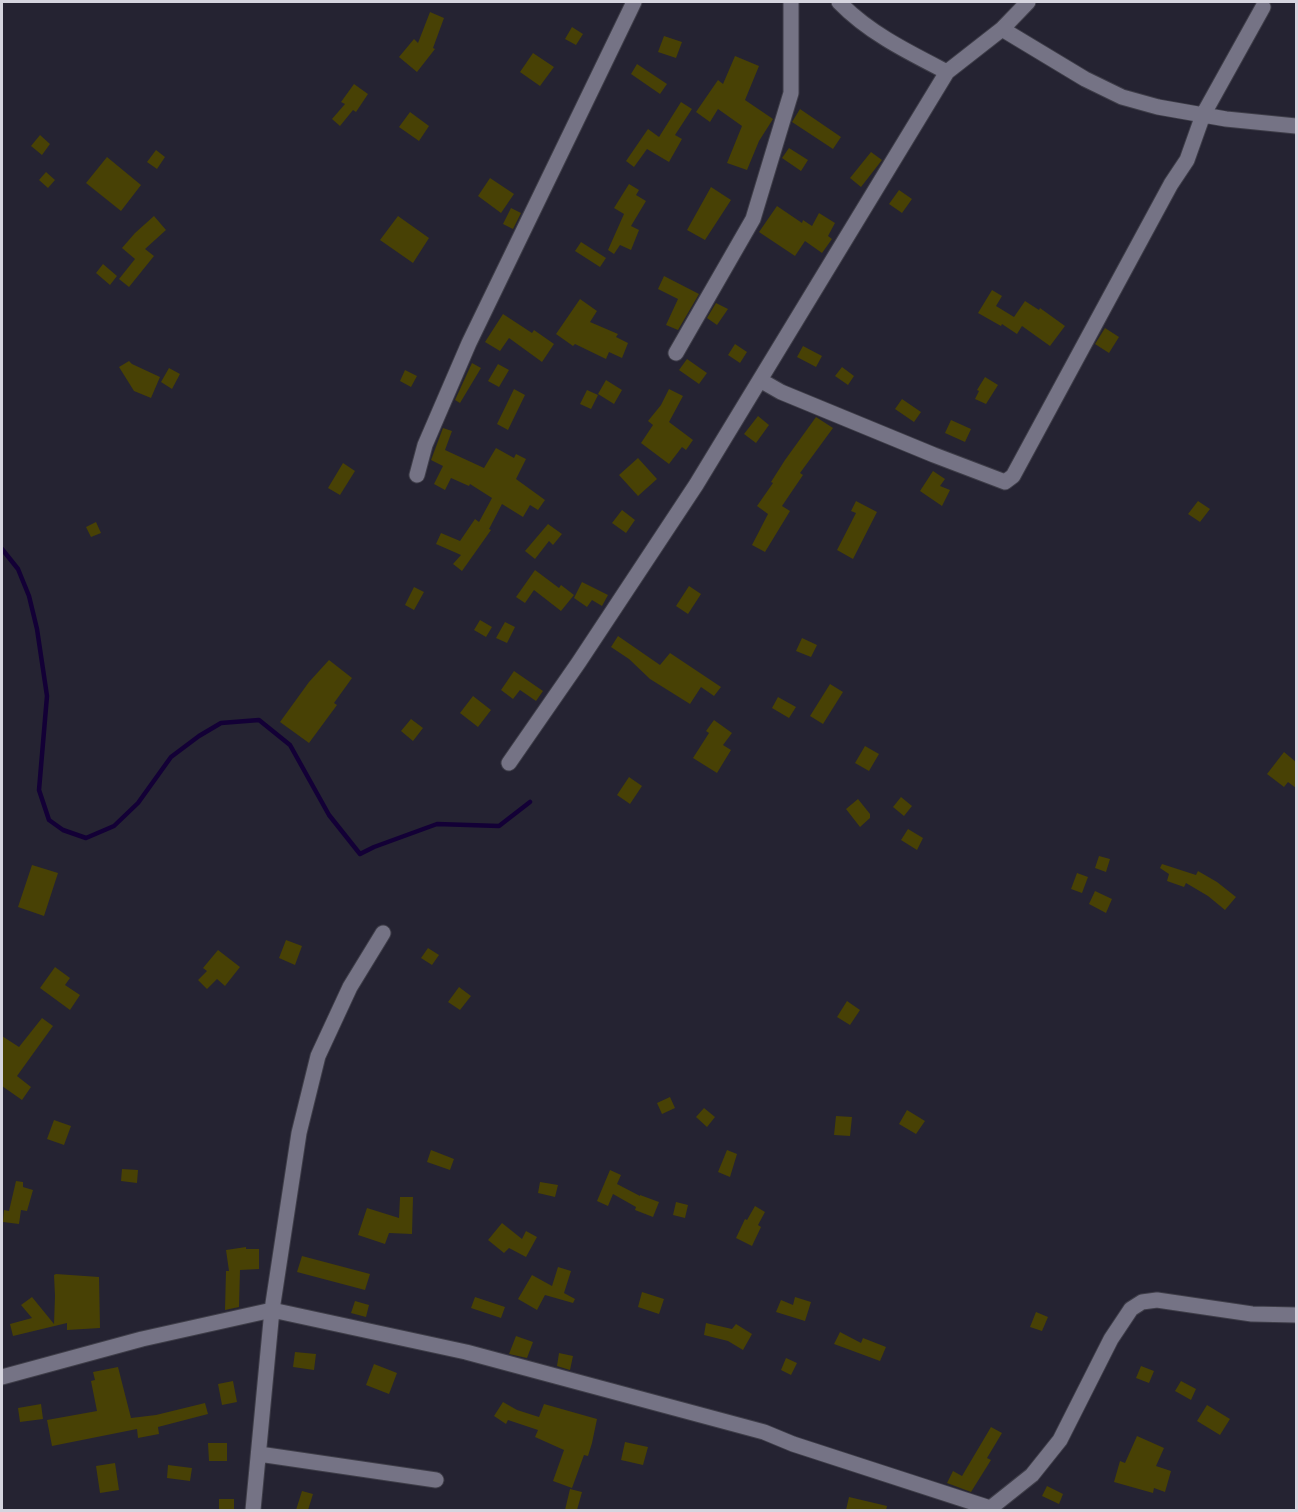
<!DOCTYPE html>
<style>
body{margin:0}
#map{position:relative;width:1298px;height:1512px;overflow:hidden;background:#252332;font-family:Lora,serif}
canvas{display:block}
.frame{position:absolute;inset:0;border:3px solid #d5d4de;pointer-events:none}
</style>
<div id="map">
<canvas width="1298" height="1512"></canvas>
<div class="frame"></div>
</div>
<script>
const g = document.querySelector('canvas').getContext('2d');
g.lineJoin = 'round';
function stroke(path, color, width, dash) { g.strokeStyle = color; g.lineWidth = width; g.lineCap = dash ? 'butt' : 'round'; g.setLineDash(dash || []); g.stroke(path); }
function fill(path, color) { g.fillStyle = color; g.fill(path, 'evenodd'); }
const stream = new Path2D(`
 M2 549 18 569 29 596 37 629 47 696 39 790 49 820 63 830 86 838 114 826 138 803 171 757 199 736 221 723 259 720 290 745 329 815 360 854 374 847 437 824 499 826 530 802`);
const building = new Path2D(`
 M430 12 444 18 433 48 435 49 417 72 399 57 414 39 418 43Z
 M572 27 583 34 576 45 565 39Z
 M664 36 682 42 676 58 658 52Z
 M533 53 554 67 540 86 520 72Z
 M735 56 759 66 745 100 773 119 759 141 747 170 727 163 742 126 718 109 710 122 696 112 718 80 723 84Z
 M637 64 667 84 660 94 631 74Z
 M354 84 368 94 356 112 353 110 340 126 332 119 345 104 341 102Z
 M681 102 692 109 675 135 682 139 669 162 647 149 634 167 626 161 648 129 659 137Z
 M800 109 841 137 833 149 792 122Z
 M410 112 429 126 419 141 399 127Z
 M40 135 50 144 42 155 31 146Z
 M789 148 808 160 801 171 782 158Z
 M156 150 165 157 157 169 147 162Z
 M871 152 882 160 861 187 850 178Z
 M107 157 141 185 121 211 86 183Z
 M46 172 55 180 48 188 39 180Z
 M490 178 514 194 501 213 478 196Z
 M629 184 639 190 636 195 646 201 631 226 639 230 631 250 620 245 614 254 608 250 624 214 614 208Z
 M711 187 731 200 705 240 687 230Z
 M899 190 912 199 902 213 889 204Z
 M777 206 802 223 803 220 812 226 819 213 835 223 828 236 832 239 822 253 805 241 795 256 759 232Z
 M511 208 521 213 513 229 503 224Z
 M154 216 166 230 145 249 154 256 129 287 119 279 135 259 122 248 135 233Z
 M398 216 429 238 413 263 380 240Z
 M581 242 606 258 600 267 575 251Z
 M103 264 117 276 110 285 96 273Z
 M664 276 699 294 678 330 666 325 678 299 658 289Z
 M992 290 1002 296 996 306 1014 317 1025 301 1039 310 1040 308 1065 326 1050 346 1022 326 1017 334 1002 324 1001 326 978 313Z
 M580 299 597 311 590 322 618 334 616 337 628 343 622 358 609 352 606 359 575 344 573 346 556 334Z
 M716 303 728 309 717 325 707 318Z
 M503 314 532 333 534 330 554 344 542 362 509 338 500 351 485 342Z
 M1105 328 1119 337 1109 353 1095 344Z
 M735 344 747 352 740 363 728 355Z
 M803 346 822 356 816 367 797 357Z
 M687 359 707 373 699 384 679 370Z
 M129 361 132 364 160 377 151 398 134 391 119 367Z
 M472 363 481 368 460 403 455 400Z
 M498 364 509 370 499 387 488 381Z
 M842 367 854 376 848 385 835 376Z
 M169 368 180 374 172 389 161 382Z
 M405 370 417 376 411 387 400 381Z
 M985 377 998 385 986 404 975 399 979 391 977 390Z
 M606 380 622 390 614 404 598 394Z
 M514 389 525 395 508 430 497 424Z
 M669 389 683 396 669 422 693 440 686 450 682 447 669 464 641 443 653 425 648 421 661 405Z
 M587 390 598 395 591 409 580 404Z
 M902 399 921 412 914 422 895 409Z
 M758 416 769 425 756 443 744 434Z
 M816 417 833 428 800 473 803 475 782 506 790 511 765 552 752 545 768 514 757 506 773 483 771 482 785 460Z
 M951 420 971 429 965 442 945 433Z
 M443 428 452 431 445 450 484 468 496 448 514 458 516 454 526 459 516 479 545 500 538 510 530 505 523 517 502 504 489 529 491 530 462 571 453 564 461 555 436 544 441 533 460 541 475 519 479 522 492 498 470 484 469 486 451 478 445 490 434 484 443 466 431 460Z
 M638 458 657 479 638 496 619 475Z
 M343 463 355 471 340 495 328 488Z
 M933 471 945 479 940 486 950 490 942 506 920 491Z
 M856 501 877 512 853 559 837 550 856 513 851 511Z
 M1198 501 1210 509 1200 522 1188 514Z
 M622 510 635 520 626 533 612 523Z
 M96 522 101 533 91 537 86 527Z
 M548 524 562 534 553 545 549 541 535 559 525 551Z
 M535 570 559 588 561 585 574 595 561 611 534 590 525 603 516 597Z
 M582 582 608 595 602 606 592 600 587 607 574 598Z
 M689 586 701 594 688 614 676 606Z
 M414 587 424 592 414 610 405 605Z
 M480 620 492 627 486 637 474 630Z
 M505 622 515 627 507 643 496 638Z
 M618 636 660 665 670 653 721 687 714 696 701 687 690 704 650 679 629 659 611 647Z
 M802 638 817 645 811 657 796 651Z
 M329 660 352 678 334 703 337 705 309 743 280 722 309 682Z
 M514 671 543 691 536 701 520 690 513 699 501 690Z
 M830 684 843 692 823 724 810 716Z
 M473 696 491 710 478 727 460 713Z
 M778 697 796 707 789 718 772 708Z
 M411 719 423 728 413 741 401 731Z
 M714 720 732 733 723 745 731 750 717 773 693 758 709 733 706 731Z
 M865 746 879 754 869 771 855 763Z
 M1284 752 1296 762V788L1288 782 1284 787 1267 774Z
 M629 777 642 786 630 804 617 795Z
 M901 797 912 806 904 816 893 807Z
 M858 799 870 814V818L860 827 846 809Z
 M908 829 923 838 917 850 901 840Z
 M1099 856 1110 859 1106 872 1095 868Z
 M1162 864 1196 875 1198 871 1217 882 1236 897 1225 910 1208 896 1186 883 1184 887 1167 881 1169 874 1160 868Z
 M32 865 58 873 44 916 18 907Z
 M1077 873 1088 877 1082 893 1071 889Z
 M1095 891 1112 899 1106 913 1089 904Z
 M286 940 302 946 295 965 279 958Z
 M428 948 439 955 432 965 421 958Z
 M218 950 240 967 225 986 217 979 207 989 198 980 207 971 203 968Z
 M55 967 70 978 65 985 80 995 70 1010 40 988Z
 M459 987 471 996 460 1010 448 1002Z
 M847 1001 860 1010 850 1025 837 1017Z
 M42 1018 53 1026 17 1076 31 1087 22 1100 2 1086V1036L19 1047Z
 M670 1097 675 1108 662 1114 657 1103Z
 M704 1108 715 1117 707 1127 696 1117Z
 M907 1110 925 1121 916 1134 899 1124Z
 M836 1116 852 1117 850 1136 834 1135Z
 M54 1120 71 1126 64 1145 47 1139Z
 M431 1150 454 1159 450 1170 427 1162Z
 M727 1150 737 1154 730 1177 718 1172Z
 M122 1169 138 1170 137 1183 121 1181Z
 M610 1170 621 1175 617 1184 640 1196V1195L659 1202 653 1217 635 1210 636 1207 613 1194 608 1206 597 1201Z
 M16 1181 23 1182V1187L33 1190 27 1211 21 1210 19 1224 3 1222 4 1210 9 1211Z
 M540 1182 558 1185 555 1197 538 1193Z
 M400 1197H413L412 1234 389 1233 385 1244 358 1235 367 1208 399 1218Z
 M676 1202 688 1205 685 1218 673 1215Z
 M755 1206 765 1212 758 1225 761 1227 752 1246 736 1238 745 1219 747 1220Z
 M502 1223 522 1239 526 1231 537 1237 526 1257 509 1248 504 1253 488 1240Z
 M246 1247V1249H259V1269L240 1270 239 1307 225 1310 226 1271H229L226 1250Z
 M302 1256 370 1274 365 1290 297 1272Z
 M558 1267 571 1271 564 1293 575 1299 573 1303 545 1295 537 1310 518 1299 532 1275 552 1286Z
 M56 1274 99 1277 100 1328 67 1330V1323L13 1336 10 1324 32 1318 21 1305 32 1297 54 1324 55 1296 54 1275Z
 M642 1292 664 1299 659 1314 638 1307Z
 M475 1297 505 1307 501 1318 471 1308Z
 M795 1297 811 1302 805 1321 776 1312 781 1300 793 1305Z
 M355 1301 369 1305 366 1317 351 1313Z
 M1036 1312 1048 1317 1042 1331 1030 1327Z
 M706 1323 732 1329 736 1324 752 1334 743 1350 728 1341 704 1335Z
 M840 1332 861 1343 863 1338 886 1347 880 1361 834 1344Z
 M516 1336 533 1342 527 1358 509 1354Z
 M295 1352 316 1354 314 1370 293 1367Z
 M559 1353 573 1356 570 1370 557 1366Z
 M786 1358 797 1363 791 1375 781 1370Z
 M374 1364 397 1373 389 1394 366 1385Z
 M1141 1366 1154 1371 1149 1383 1136 1378Z
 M118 1367 131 1418 156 1415 205 1403 208 1414 158 1427 159 1434 138 1438 137 1429 52 1446 47 1420 97 1411 91 1381 95 1380 93 1372Z
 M233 1381 237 1402 222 1405 218 1384Z
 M1181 1381 1196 1389 1191 1400 1175 1391Z
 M503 1402 517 1410 539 1417 544 1404 597 1419 592 1443 588 1456 584 1455 572 1488 553 1481 564 1450 535 1437 538 1430 508 1420 506 1424 494 1416Z
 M41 1404 43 1419 20 1422 18 1408Z
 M1207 1405 1230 1419 1220 1435 1197 1421Z
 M991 1427 1002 1433 987 1458 991 1460 971 1492 947 1483 953 1471 962 1476Z
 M1137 1436 1164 1448 1156 1466 1171 1471 1165 1492 1154 1488 1153 1493 1114 1482 1120 1461 1125 1463Z
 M625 1442 648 1447 643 1465 621 1460Z
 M208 1443H227V1461H209Z
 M115 1463 119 1490 100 1493 96 1466Z
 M168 1465 192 1468 190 1481 167 1478Z
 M1047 1486 1063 1494 1059 1504 1042 1496Z
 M570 1489 582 1492 577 1510H565Z
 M302 1491 313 1494 308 1510H296Z
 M849 1497 887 1506 886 1510H846Z
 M219 1499H234V1510H219Z`);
const minor = new Path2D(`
 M839 2C869 33 908 52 947 72
 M1002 29 1085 79 1122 97 1158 107 1226 119 1296 126
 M676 353 753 219 791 93V2
 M760 380 781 392 934 455 1005 482 1013 476 1171 184 1187 160 1203 115 1263 7
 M417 475 425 445 469 343 634 2
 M509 763 579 662 696 485 947 72 1002 29 1028 2
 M2 1377 142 1339 272 1310 466 1352 764 1432 793 1444 990 1508
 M259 1454 436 1480
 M253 1510 272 1310 299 1133 318 1056 350 987 383 933
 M988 1510 1032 1475 1060 1440 1111 1339 1131 1309 1142 1302 1157 1300 1252 1314 1296 1315`);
stroke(stream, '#130036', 4.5);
fill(building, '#484105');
stroke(minor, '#3e3d48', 17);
stroke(minor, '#757385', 15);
</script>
